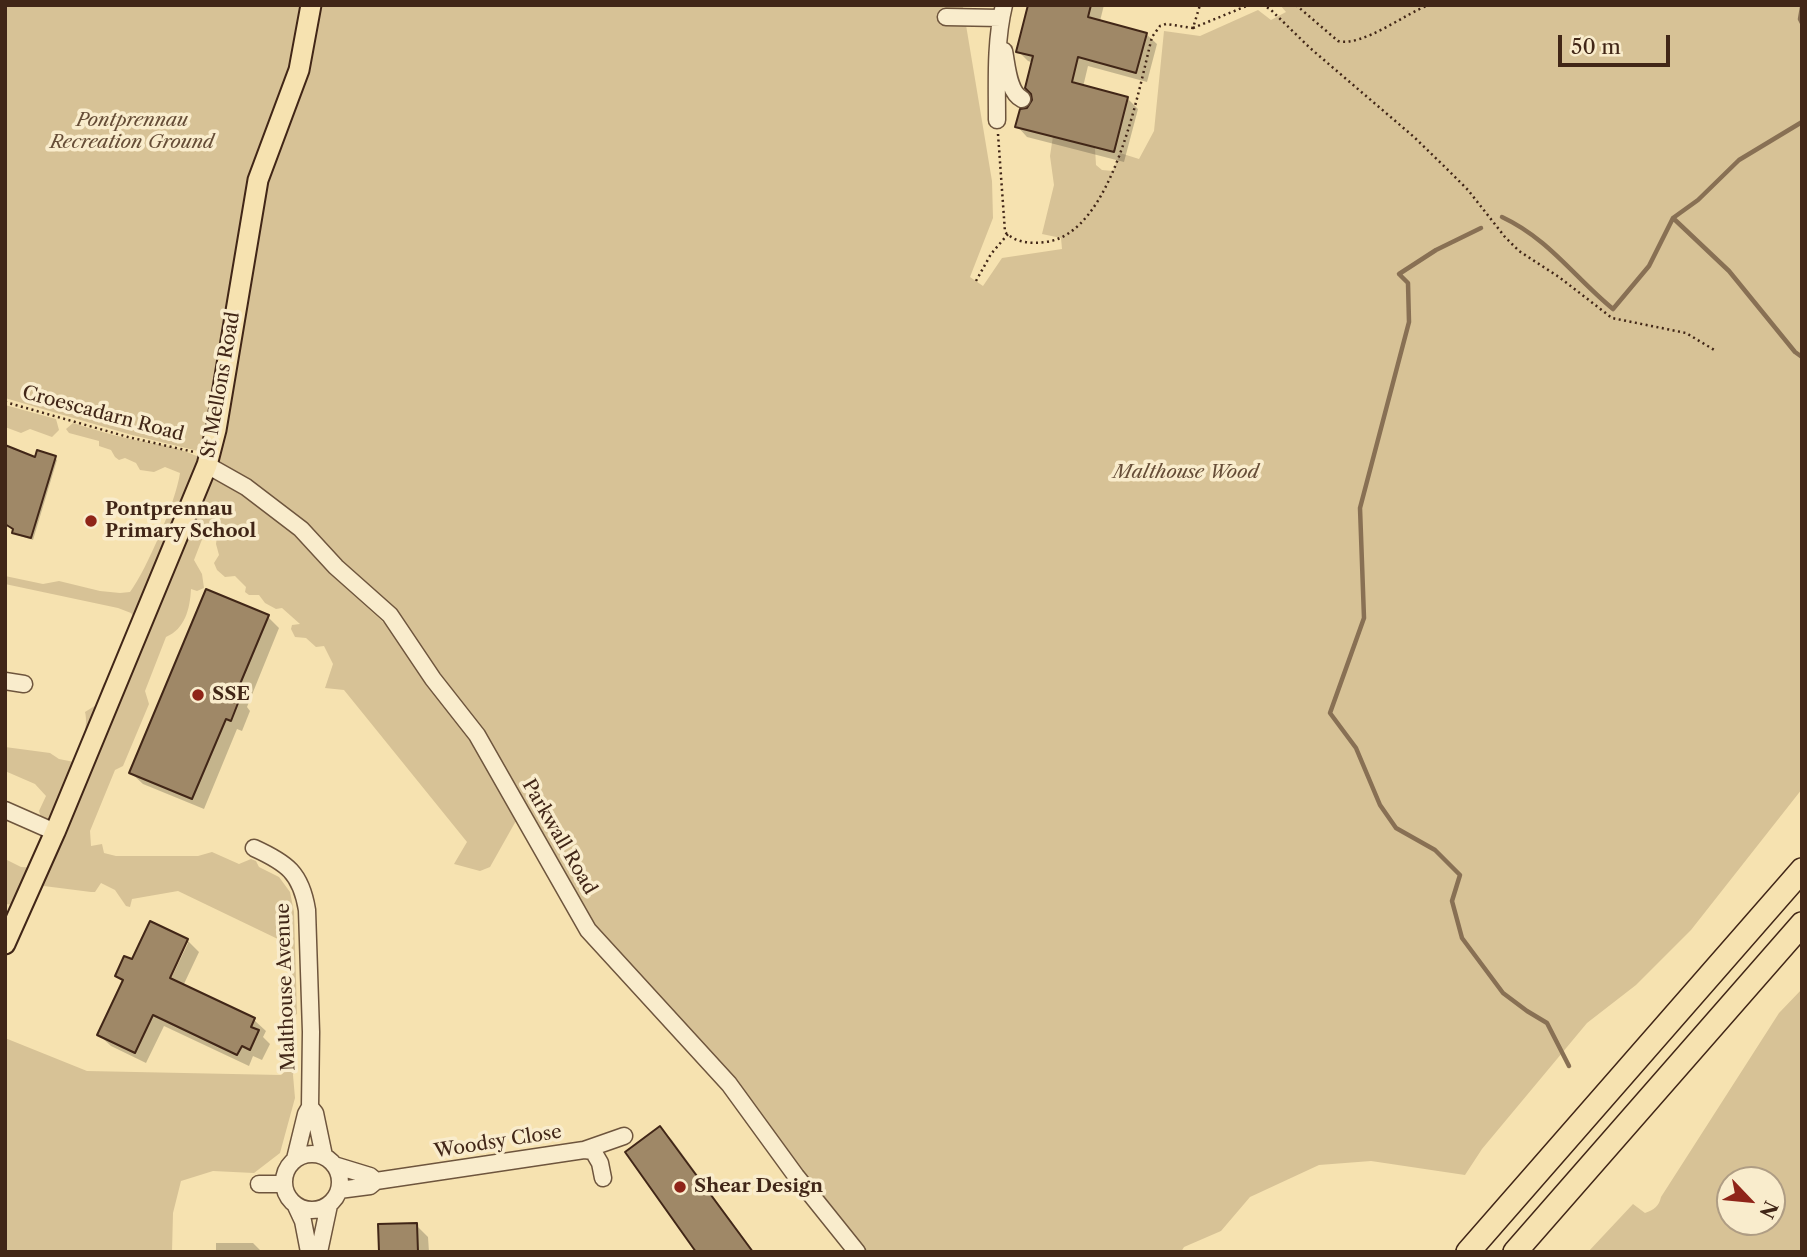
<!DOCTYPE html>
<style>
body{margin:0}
#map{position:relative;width:1807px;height:1257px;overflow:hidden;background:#f6e2b0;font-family:"Libre Caslon Text",serif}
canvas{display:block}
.frame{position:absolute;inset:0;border:7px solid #412617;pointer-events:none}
.north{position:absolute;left:1716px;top:1166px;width:70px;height:70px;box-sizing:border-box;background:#f9eccc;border:2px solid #af9d84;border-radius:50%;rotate:116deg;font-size:19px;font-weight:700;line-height:28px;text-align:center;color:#412617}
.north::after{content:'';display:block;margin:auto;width:24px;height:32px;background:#8f2418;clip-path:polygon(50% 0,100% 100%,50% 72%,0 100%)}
.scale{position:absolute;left:1558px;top:35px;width:112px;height:32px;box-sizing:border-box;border:4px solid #412617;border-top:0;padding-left:9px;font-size:21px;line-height:24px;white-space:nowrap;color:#412617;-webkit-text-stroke:5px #f9eccc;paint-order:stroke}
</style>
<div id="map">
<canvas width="1807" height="1257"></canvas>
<div class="frame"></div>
<div class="north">N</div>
<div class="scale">50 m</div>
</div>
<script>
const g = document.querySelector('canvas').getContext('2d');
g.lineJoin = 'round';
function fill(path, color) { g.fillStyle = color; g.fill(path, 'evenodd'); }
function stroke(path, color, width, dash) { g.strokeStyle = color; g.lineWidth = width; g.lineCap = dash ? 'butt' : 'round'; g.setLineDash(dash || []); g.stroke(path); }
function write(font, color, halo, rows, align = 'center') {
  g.font = font + ' "Libre Caslon Text",serif'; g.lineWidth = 7; g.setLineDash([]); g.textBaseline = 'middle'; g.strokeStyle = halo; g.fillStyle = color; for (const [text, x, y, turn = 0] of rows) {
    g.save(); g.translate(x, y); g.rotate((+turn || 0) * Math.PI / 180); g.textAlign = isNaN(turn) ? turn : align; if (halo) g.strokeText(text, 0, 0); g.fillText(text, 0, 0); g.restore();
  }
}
const green = new Path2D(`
 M5 5H304L292 71 233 284 203 448 198 451 132 435 5 398Z
 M318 5 963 7 992 181 993 218 970 277 983 286 1002 258 1062 249 1061 238 1042 234 1054 185 1050 156 1053 136 1095 148 1096 165 1102 170 1113 171 1120 153 1139 159 1154 131 1164 31 1200 36 1258 10 1271 20 1286 12 1280 5H1802V789L1691 930 1636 985 1587 1023 1482 1149 1465 1175 1371 1161 1319 1165 1250 1197 1221 1231 1184 1247 1181 1252H864L813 1190 730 1077 694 1032 599 933 475 722 390 603 282 522 329 573 393 631 411 662 447 706 477 750 517 819 490 867 480 871 454 864 467 842 344 690 325 688 333 664 324 646 316 647 306 638 295 637 291 629 292 625 300 624 282 608 276 609 265 603 259 595H249L245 592 246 587 235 576 225 577 217 570 214 563 219 555 216 544 220 513 216 516 214 532 210 531 208 524 194 560 202 574 204 588 197 591 191 589C190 609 185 629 166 637L145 691 149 704 123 766 115 770 90 831 91 846 102 844 104 853 116 856H198L212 852 239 864 251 859 256 861 259 867 279 877 290 892 294 912 297 1014 283 1023 280 1019 289 1017 290 1013 289 954 282 941 178 891 132 899 130 907 126 906 115 890 101 883 95 892H91L36 885 48 824 42 821 39 811 46 796 35 784 5 771V747L50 753 59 759 74 762C80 748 89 728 85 712L101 702V690L104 683 113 676 135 619 131 613 118 608 5 584V576L43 584 59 581 100 591 120 593 130 592C147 569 176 501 180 473L165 467 154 472 140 470 136 463 125 458 119 460 115 457 111 450 99 446V441L69 433 66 429 73 423C90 428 108 434 126 438 152 444 173 445 199 457L201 487 215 479 262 182Z
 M5 405 56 419 59 430 52 437 30 429 21 433 5 427Z
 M5 859 21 867 36 868 15 905 5 904Z
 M1802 989V1252H1588L1633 1204 1645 1213C1654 1210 1659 1206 1661 1197L1779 1013ZM1772 1180V1222H1730V1180Z
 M5 1038 87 1071 281 1075 296 1062 293 1075 295 1098 280 1153 254 1173 213 1171 181 1181 173 1213 172 1252H5Z`);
const shadow = new Path2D(`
 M1029 5H1104L1100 21 1146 34 1157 44 1147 82 1088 66 1083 87 1127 98 1138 109 1124 162 1027 137 1017 126 1034 101V63L1028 61 1018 51Z
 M5 447 36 460 55 458 57 460 33 540 17 535 15 529 5 525Z
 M268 617 279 628 247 707 250 711 242 731 237 729 204 809 143 784 131 773Z
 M187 940 199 952 183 986 254 1020 266 1031 263 1037 270 1044 262 1060 253 1056 249 1066 164 1026 146 1063 111 1046 99 1035 124 983 117 976 133 962ZM184 943H188L167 987 164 985Z
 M660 1128 672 1140 754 1252H698Z
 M416 1225 428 1237 429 1252H381Z
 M216 1243H253L262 1252H216Z`);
const stream = new Path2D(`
 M1802 7 1800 19 1802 23
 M1502 217C1549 239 1574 277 1613 309L1649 266 1673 218 1698 200 1739 160 1802 122
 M1673 218 1729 271 1795 352 1802 357
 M1481 228 1436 250 1399 274 1408 283 1409 322 1360 508 1364 618 1330 713 1356 748 1380 805 1396 828 1435 850 1460 875 1452 901 1462 938 1503 993 1527 1011 1547 1023 1569 1066`);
const building = new Path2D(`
 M1028 5H1091L1088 17 1147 33 1136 73 1078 57 1072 82 1128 97 1114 152 1015 127 1020 109 1027 108 1032 100 1031 94 1025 88 1033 56 1016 52Z
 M5 445 35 457 37 450 56 456 31 538 12 533 13 529 5 524Z
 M206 589 269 615 235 696 240 698 231 721 226 719 192 799 129 773Z
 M150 921 188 939 170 978 255 1018 251 1027 259 1030 250 1050 242 1046 237 1055 153 1015 135 1053 97 1035 123 980 115 976 124 956 132 959Z
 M660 1126 753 1252H696L625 1152Z
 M417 1223 418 1252H379L378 1224Z`);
const path = new Path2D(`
 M1262 5 1270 9 1310 48 1414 137 1447 169 1468 190 1505 237 1519 251 1559 277 1612 318 1686 333 1716 351
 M1296 5 1338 41C1363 47 1404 14 1429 5
 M1193 28 1249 5
 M998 134 1005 232C1016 243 1031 244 1046 242 1113 233 1138 92 1152 37L1160 26 1166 24 1193 28 1200 5
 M976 281 991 254 1008 234
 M5 402 128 437 194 452`);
const minor = new Path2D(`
 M946 17 1001 18
 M1004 51C1007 65 1008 92 1022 99
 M997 120C997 82 995 42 1004 5
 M207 465 246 487 301 529 336 567 390 615 433 679 477 735 588 930 729 1084 796 1176 857 1252
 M5 681 24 684
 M5 810 55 832
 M254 848C287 863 301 873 307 910L311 1032 310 1107 306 1114 295 1159
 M310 1107 315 1113 324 1156
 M584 1150 593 1151 600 1163 603 1178
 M284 1182a28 28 0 1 1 56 0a28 28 0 1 1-56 0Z
 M334 1165 370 1176 376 1181
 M259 1184H284
 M339 1190 370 1186 376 1181 584 1150 624 1136
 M296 1206 303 1221 309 1252
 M319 1252 329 1205`);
const major = new Path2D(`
 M5 944 55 832 207 465 216 430 258 180 299 70 311 5`);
const highway = new Path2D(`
 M1468 1252 1802 870
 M1515 1252 1802 924`);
const markers = [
 [91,521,7,"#8f2418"],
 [198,695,7,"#8f2418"],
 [680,1187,7,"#8f2418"]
];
const parkNames = [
 ["Pontprennau",132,121],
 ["Recreation Ground",132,143],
 ["Malthouse Wood",1186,473]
];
const streetNames = [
 ["St Mellons Road",221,385,-80],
 ["Croescadarn Road",103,414,15],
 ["Parkwall Road",559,837,60],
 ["Malthouse Avenue",286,987,-92],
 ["Woodsy Close",498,1142,-9]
];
const poiNames = [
 ["Pontprennau",105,510],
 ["Primary School",105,532],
 ["SSE",212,695],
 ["Shear Design",694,1187]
];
fill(green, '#d7c296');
fill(shadow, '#0003');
stroke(stream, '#887054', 4.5);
fill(building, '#9f8867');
stroke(building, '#412617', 2);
stroke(minor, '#6e553d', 19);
stroke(major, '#412617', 23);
stroke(highway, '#412617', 26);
stroke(path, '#412617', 2.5, [2, 3.5]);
stroke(minor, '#f9eccc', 16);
stroke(major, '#f6e2b0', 19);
stroke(highway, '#f6e2b0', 23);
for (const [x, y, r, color] of markers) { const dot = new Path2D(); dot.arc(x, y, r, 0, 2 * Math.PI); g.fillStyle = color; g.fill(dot); stroke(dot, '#f9eccc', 2.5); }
write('italic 19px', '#664d37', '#f9eccc', parkNames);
write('19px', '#412617', '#f9eccc', streetNames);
write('bold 19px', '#412617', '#f9eccc', poiNames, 'left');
</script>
